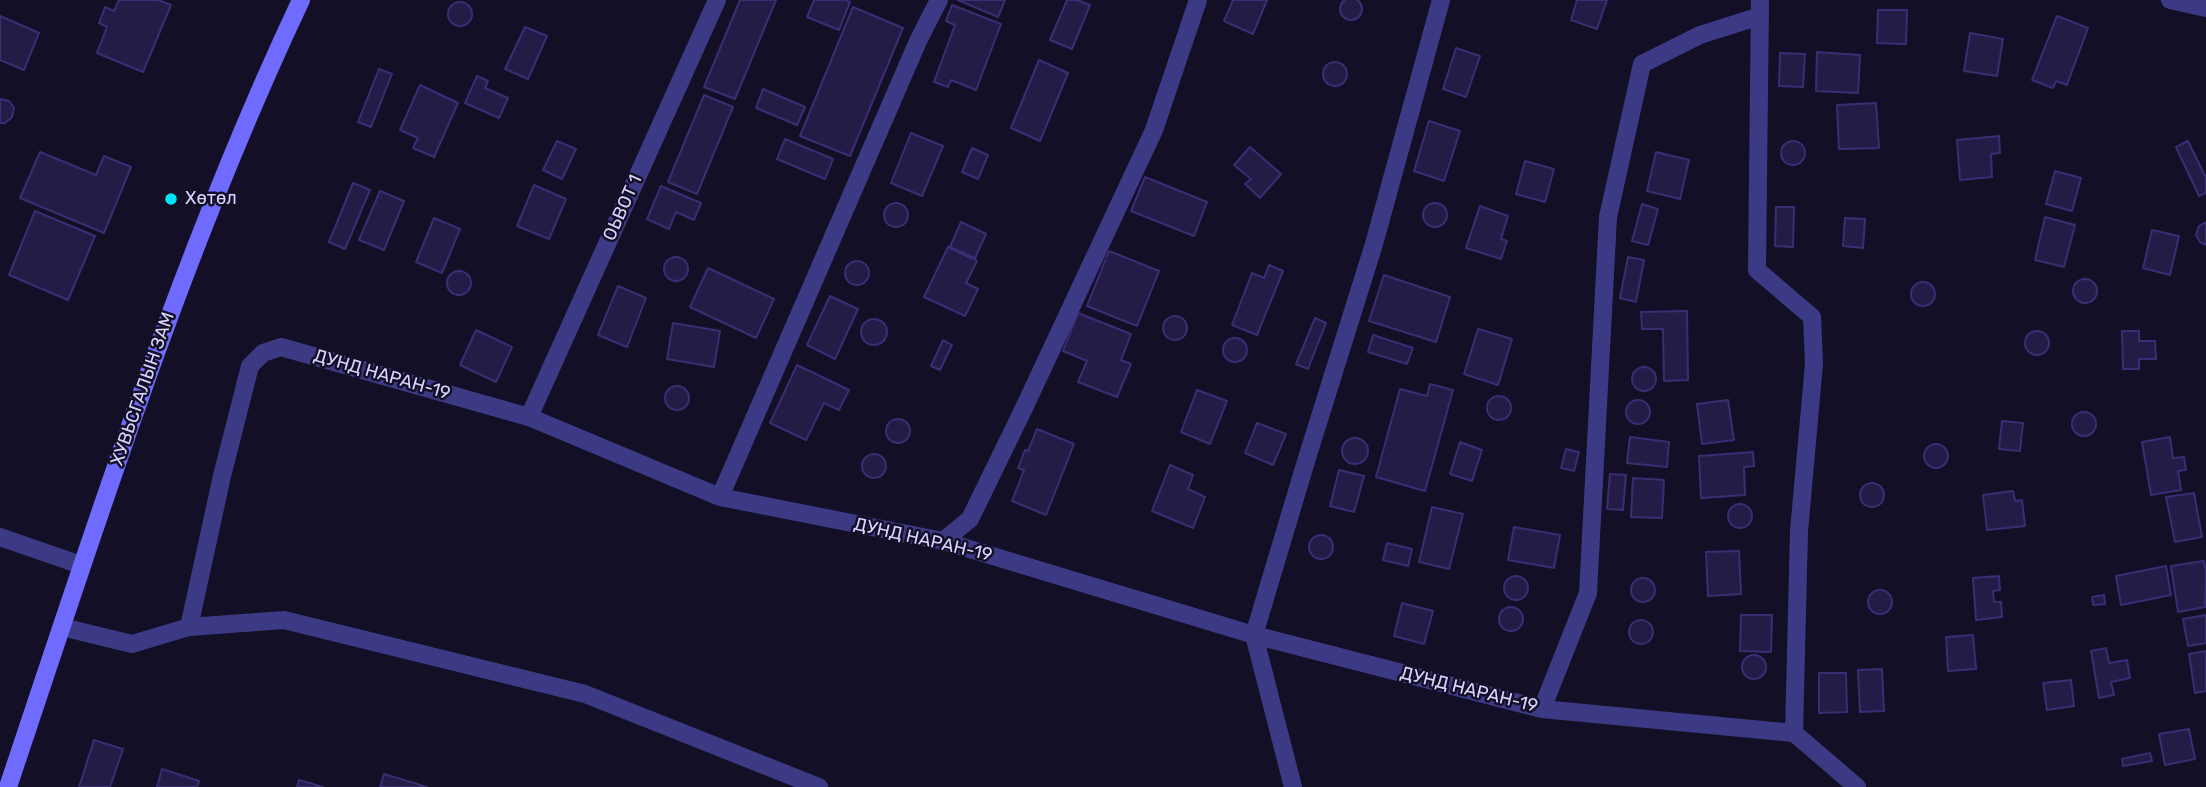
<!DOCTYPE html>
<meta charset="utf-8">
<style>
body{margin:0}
canvas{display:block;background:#130f26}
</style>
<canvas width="2206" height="787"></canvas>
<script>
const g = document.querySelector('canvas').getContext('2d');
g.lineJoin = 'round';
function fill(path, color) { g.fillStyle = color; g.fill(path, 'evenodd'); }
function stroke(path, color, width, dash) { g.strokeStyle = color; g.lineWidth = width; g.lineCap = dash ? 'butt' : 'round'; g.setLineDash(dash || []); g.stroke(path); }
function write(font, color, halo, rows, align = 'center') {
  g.font = font + ' Rubik,sans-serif'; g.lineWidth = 5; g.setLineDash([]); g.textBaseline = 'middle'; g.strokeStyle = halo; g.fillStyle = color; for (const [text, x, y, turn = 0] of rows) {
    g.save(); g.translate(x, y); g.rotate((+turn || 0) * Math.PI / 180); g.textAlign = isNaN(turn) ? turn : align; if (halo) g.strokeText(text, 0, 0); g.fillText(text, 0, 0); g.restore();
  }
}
const building = new Path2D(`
 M1340 9a11 11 0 1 1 22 0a11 11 0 1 1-22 0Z
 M119 0H158L171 5 143 72 97 53 107 27 99 23 105 7 114 11Z
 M740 0H776L735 99 704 87Z
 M814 0H845L850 2 839 30 807 17Z
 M958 0H1005L998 17Z
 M1067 0H1077L1090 5 1072 49 1050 40Z
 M1233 0H1267L1253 34 1224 21Z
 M1577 0H1607L1597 29 1571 20Z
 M448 14a12 12 0 1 1 24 0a12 12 0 1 1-24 0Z
 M952 5 1001 24 976 90 951 80 948 87 934 82 955 25 946 21Z
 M853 7 903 28 850 156 800 136Z
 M1878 10H1907L1906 44 1877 43Z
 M0 16 39 33 24 70 0 60Z
 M2057 16 2088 28 2067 85 2056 81 2053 88 2032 80Z
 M525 27 547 36 528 79 505 69Z
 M1970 33 2003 39 1997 76 1964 71Z
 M1456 48 1480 56 1466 97 1443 89Z
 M1817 52 1860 55 1858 93 1816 91Z
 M1780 53 1805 54 1803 87 1779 86Z
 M1039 60 1068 73 1040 141 1011 128Z
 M1323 74a12 12 0 1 1 24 0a12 12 0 1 1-24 0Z
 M379 69 392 74 371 127 358 122Z
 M477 76 488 81 485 88 508 98 499 118 465 103Z
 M420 85 458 103 434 157 413 148 418 138 400 130Z
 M763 89 805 107 797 125 756 108Z
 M704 95 733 107 697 194 668 182Z
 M0 99 9 101 14 108 12 117 5 123H0Z
 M1876 103 1879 148 1839 149 1837 105Z
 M1429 121 1460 131 1444 181 1414 171Z
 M911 133 943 146 922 196 891 183Z
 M1999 136 2000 153 1991 154 1992 177 1960 180 1957 140Z
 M785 139 833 159 825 179 777 159Z
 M557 141 576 149 562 179 543 170Z
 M2188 141 2206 178V193L2199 196 2176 147Z
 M1781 153a12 12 0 1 1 24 0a12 12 0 1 1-24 0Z
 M1250 147 1281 174 1260 198 1245 184 1251 179 1234 165Z
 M972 148 988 155 978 179 962 172Z
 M40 152 96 175 104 156 131 167 104 233 20 198Z
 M1656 152 1689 160 1680 199 1647 191Z
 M1525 161 1554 169 1545 202 1516 194Z
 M2055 171 2081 178 2072 211 2046 204Z
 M1145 177 1207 202 1194 236 1131 211Z
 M353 183 370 190 345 249 329 242Z
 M534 185 566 199 549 239 517 226Z
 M661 186 701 203 694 220 676 212 669 229 647 219Z
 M380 191 404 201 384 250 359 240Z
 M884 215a12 12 0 1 1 24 0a12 12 0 1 1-24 0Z
 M1423 215a12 12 0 1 1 24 0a12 12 0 1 1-24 0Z
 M1642 204 1658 209 1648 245 1632 241Z
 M1480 206 1508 216 1501 239 1507 241 1501 259 1466 248Z
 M1776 207H1794L1793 247 1775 246Z
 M35 211 95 236 68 300 9 275Z
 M2045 217 2075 225 2064 267 2035 260Z
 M434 218 460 229 442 273 416 262Z
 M1845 218 1865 219 1863 248 1843 246Z
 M961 222 986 234 975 258 950 247Z
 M2206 222V245L2200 242 2196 235 2199 226Z
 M2152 230 2179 236 2170 275 2143 268Z
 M948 247 977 261 966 283 978 289 965 316 924 297Z
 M1109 251 1159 271 1137 326 1087 306Z
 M1628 257 1644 260 1636 302 1620 298Z
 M664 269a12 12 0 1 1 24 0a12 12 0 1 1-24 0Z
 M845 273a12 12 0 1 1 24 0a12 12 0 1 1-24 0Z
 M1269 265 1283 271 1257 335 1232 325 1252 273 1264 278Z
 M708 268 774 299 756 338 690 307Z
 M447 283a12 12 0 1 1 24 0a12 12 0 1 1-24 0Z
 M1384 275 1450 297 1436 342 1369 321Z
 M2073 291a12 12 0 1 1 24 0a12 12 0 1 1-24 0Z
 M1911 294a12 12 0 1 1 24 0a12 12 0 1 1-24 0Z
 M618 286 646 298 627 347 598 335Z
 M830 296 858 309 835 359 807 345Z
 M1687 311 1688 380 1664 381 1663 329H1642L1641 312Z
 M1078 313 1131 334 1121 360 1131 364 1117 397 1078 382 1087 361 1063 351Z
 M1163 328a12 12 0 1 1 24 0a12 12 0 1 1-24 0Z
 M1315 318 1326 323 1308 369 1296 364Z
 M861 332a13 13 0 1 1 26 0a13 13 0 1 1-26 0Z
 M673 323 720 331 714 367 667 359Z
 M1478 329 1512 339 1498 385 1464 374Z
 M476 330 512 347 496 382 460 365Z
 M2122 331H2139V341H2155L2156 359H2139V369H2123Z
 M2025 343a12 12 0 1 1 24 0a12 12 0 1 1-24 0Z
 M1373 335 1413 348 1407 364 1368 352Z
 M1223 350a12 12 0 1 1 24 0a12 12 0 1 1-24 0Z
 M943 340 952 345 940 370 931 366Z
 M797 365 849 390 839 410 824 403 806 440 770 423Z
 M1632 379a12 12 0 1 1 24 0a12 12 0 1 1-24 0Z
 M1430 384 1453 390 1425 491 1376 477 1400 389 1427 396Z
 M665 398a12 12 0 1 1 24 0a12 12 0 1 1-24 0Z
 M1197 390 1227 401 1210 444 1181 432Z
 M1487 408a12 12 0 1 1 24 0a12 12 0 1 1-24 0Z
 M1728 400 1734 440 1702 444 1697 404Z
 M1626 412a12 12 0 1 1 24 0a12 12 0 1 1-24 0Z
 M2072 424a12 12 0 1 1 24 0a12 12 0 1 1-24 0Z
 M886 431a12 12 0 1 1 24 0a12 12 0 1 1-24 0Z
 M2002 421 2023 423 2020 451 1999 449Z
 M1257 423 1286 434 1273 465 1245 453Z
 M1037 429 1074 444 1046 515 1012 501 1024 470 1018 468 1025 450 1028 451Z
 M1630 437 1669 442 1667 467 1627 463Z
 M2170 437 2173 458 2184 457 2186 470 2178 471 2181 490 2151 495 2142 442Z
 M1342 451a13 13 0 1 1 26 0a13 13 0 1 1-26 0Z
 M1460 442 1482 450 1472 481 1450 474Z
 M1924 456a12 12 0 1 1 24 0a12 12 0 1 1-24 0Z
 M1566 449 1579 452 1574 471 1561 468Z
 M1753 452 1754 466 1744 467 1745 495 1701 498 1699 456Z
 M862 466a12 12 0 1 1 24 0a12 12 0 1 1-24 0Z
 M1170 465 1193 475 1188 489 1205 497 1193 528 1152 511Z
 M1339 470 1364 476 1354 512 1330 506Z
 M1610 474 1626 475 1623 510 1607 509Z
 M1633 478 1664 480 1662 518 1631 517Z
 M1860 495a12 12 0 1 1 24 0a12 12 0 1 1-24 0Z
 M2013 491 2015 501 2022 500 2025 526 1987 530 1983 495Z
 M2194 493 2202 537 2175 542 2166 497Z
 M1728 516a12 12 0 1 1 24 0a12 12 0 1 1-24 0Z
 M1432 507 1463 514 1449 569 1419 562Z
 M1514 527 1560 535 1554 568 1508 560Z
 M1309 547a12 12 0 1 1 24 0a12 12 0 1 1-24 0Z
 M1387 543 1412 549 1408 566 1383 560Z
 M1739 551 1741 594 1708 596 1706 552Z
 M2204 561 2206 573 2205 607 2178 612 2171 566Z
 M2166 566 2171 595 2121 605 2116 576Z
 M1999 576 2000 590 1993 591 1994 602H2001L2002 617 1976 620 1973 578Z
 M1504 588a12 12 0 1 1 24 0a12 12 0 1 1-24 0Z
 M1631 590a12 12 0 1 1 24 0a12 12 0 1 1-24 0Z
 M1868 602a12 12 0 1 1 24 0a12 12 0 1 1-24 0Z
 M2104 595 2105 604 2093 605 2092 597Z
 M1402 603 1433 611 1424 644 1394 636Z
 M1499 619a12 12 0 1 1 24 0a12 12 0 1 1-24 0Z
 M1741 615H1772L1771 652 1740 651Z
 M2206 615V643L2188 646 2183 619Z
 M1629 632a12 12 0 1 1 24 0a12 12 0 1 1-24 0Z
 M1973 635 1976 669 1948 671 1946 637Z
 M2106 648 2109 663 2127 660 2130 678 2111 682 2114 695 2099 698 2091 651Z
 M2206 651V691L2195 693 2189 654Z
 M1742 667a12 12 0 1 1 24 0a12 12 0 1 1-24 0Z
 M1882 669 1884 711 1860 712 1858 670Z
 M1819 673H1846L1847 712 1819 713Z
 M2071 680 2074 706 2047 710 2043 683Z
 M2189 729 2195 759 2165 765 2159 734Z
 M94 740 123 749 110 787H79Z
 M2150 753 2152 761 2123 766 2122 759Z
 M162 769 199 781 197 787H157Z
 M384 774 427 787H380Z
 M299 780 323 787H297Z`);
const street = new Path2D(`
 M1760 0 1757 270 1812 317 1814 364 1799 531 1794 733
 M2170 0 2206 8
 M529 417 717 0
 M720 497 919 39 939 0
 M0 537 81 565
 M943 541 970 519 1024 408 1154 130 1198 0
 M62 627 132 644 189 627 284 620 585 694 819 787
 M189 627 222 476 250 366 263 353 281 347 529 417 720 497 943 541 1254 635 1542 709 1794 733 1857 787
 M1542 709 1588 593 1608 217 1642 64 1700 35 1760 16
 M1293 787 1254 635 1307 458 1374 244 1441 0`);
const secondary = new Path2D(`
 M8 787C97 522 181 254 301 0`);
const markers = [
 [171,199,7,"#00e5ff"]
];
const poiNames = [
 ["Хөтөл",185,199]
];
const streetNames = [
 ["ОЬВОТ 1",623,208,-66],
 ["ДУНД НАРАН-19",382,375,16],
 ["ХУВЬСГАЛЫН ЗАМ",143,389,-71],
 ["ДУНД НАРАН-19",923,540,13],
 ["ДУНД НАРАН-19",1469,690,14]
];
fill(building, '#241b47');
stroke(building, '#3b2d73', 2);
stroke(street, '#3d3a85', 18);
stroke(secondary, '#6f6bff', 18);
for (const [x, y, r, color] of markers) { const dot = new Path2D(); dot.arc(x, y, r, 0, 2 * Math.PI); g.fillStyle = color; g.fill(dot); stroke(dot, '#130f26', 2.5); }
write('18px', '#d9d4ff', '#130f26', poiNames, 'left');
write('18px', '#d9d4ff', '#130f26', streetNames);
</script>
